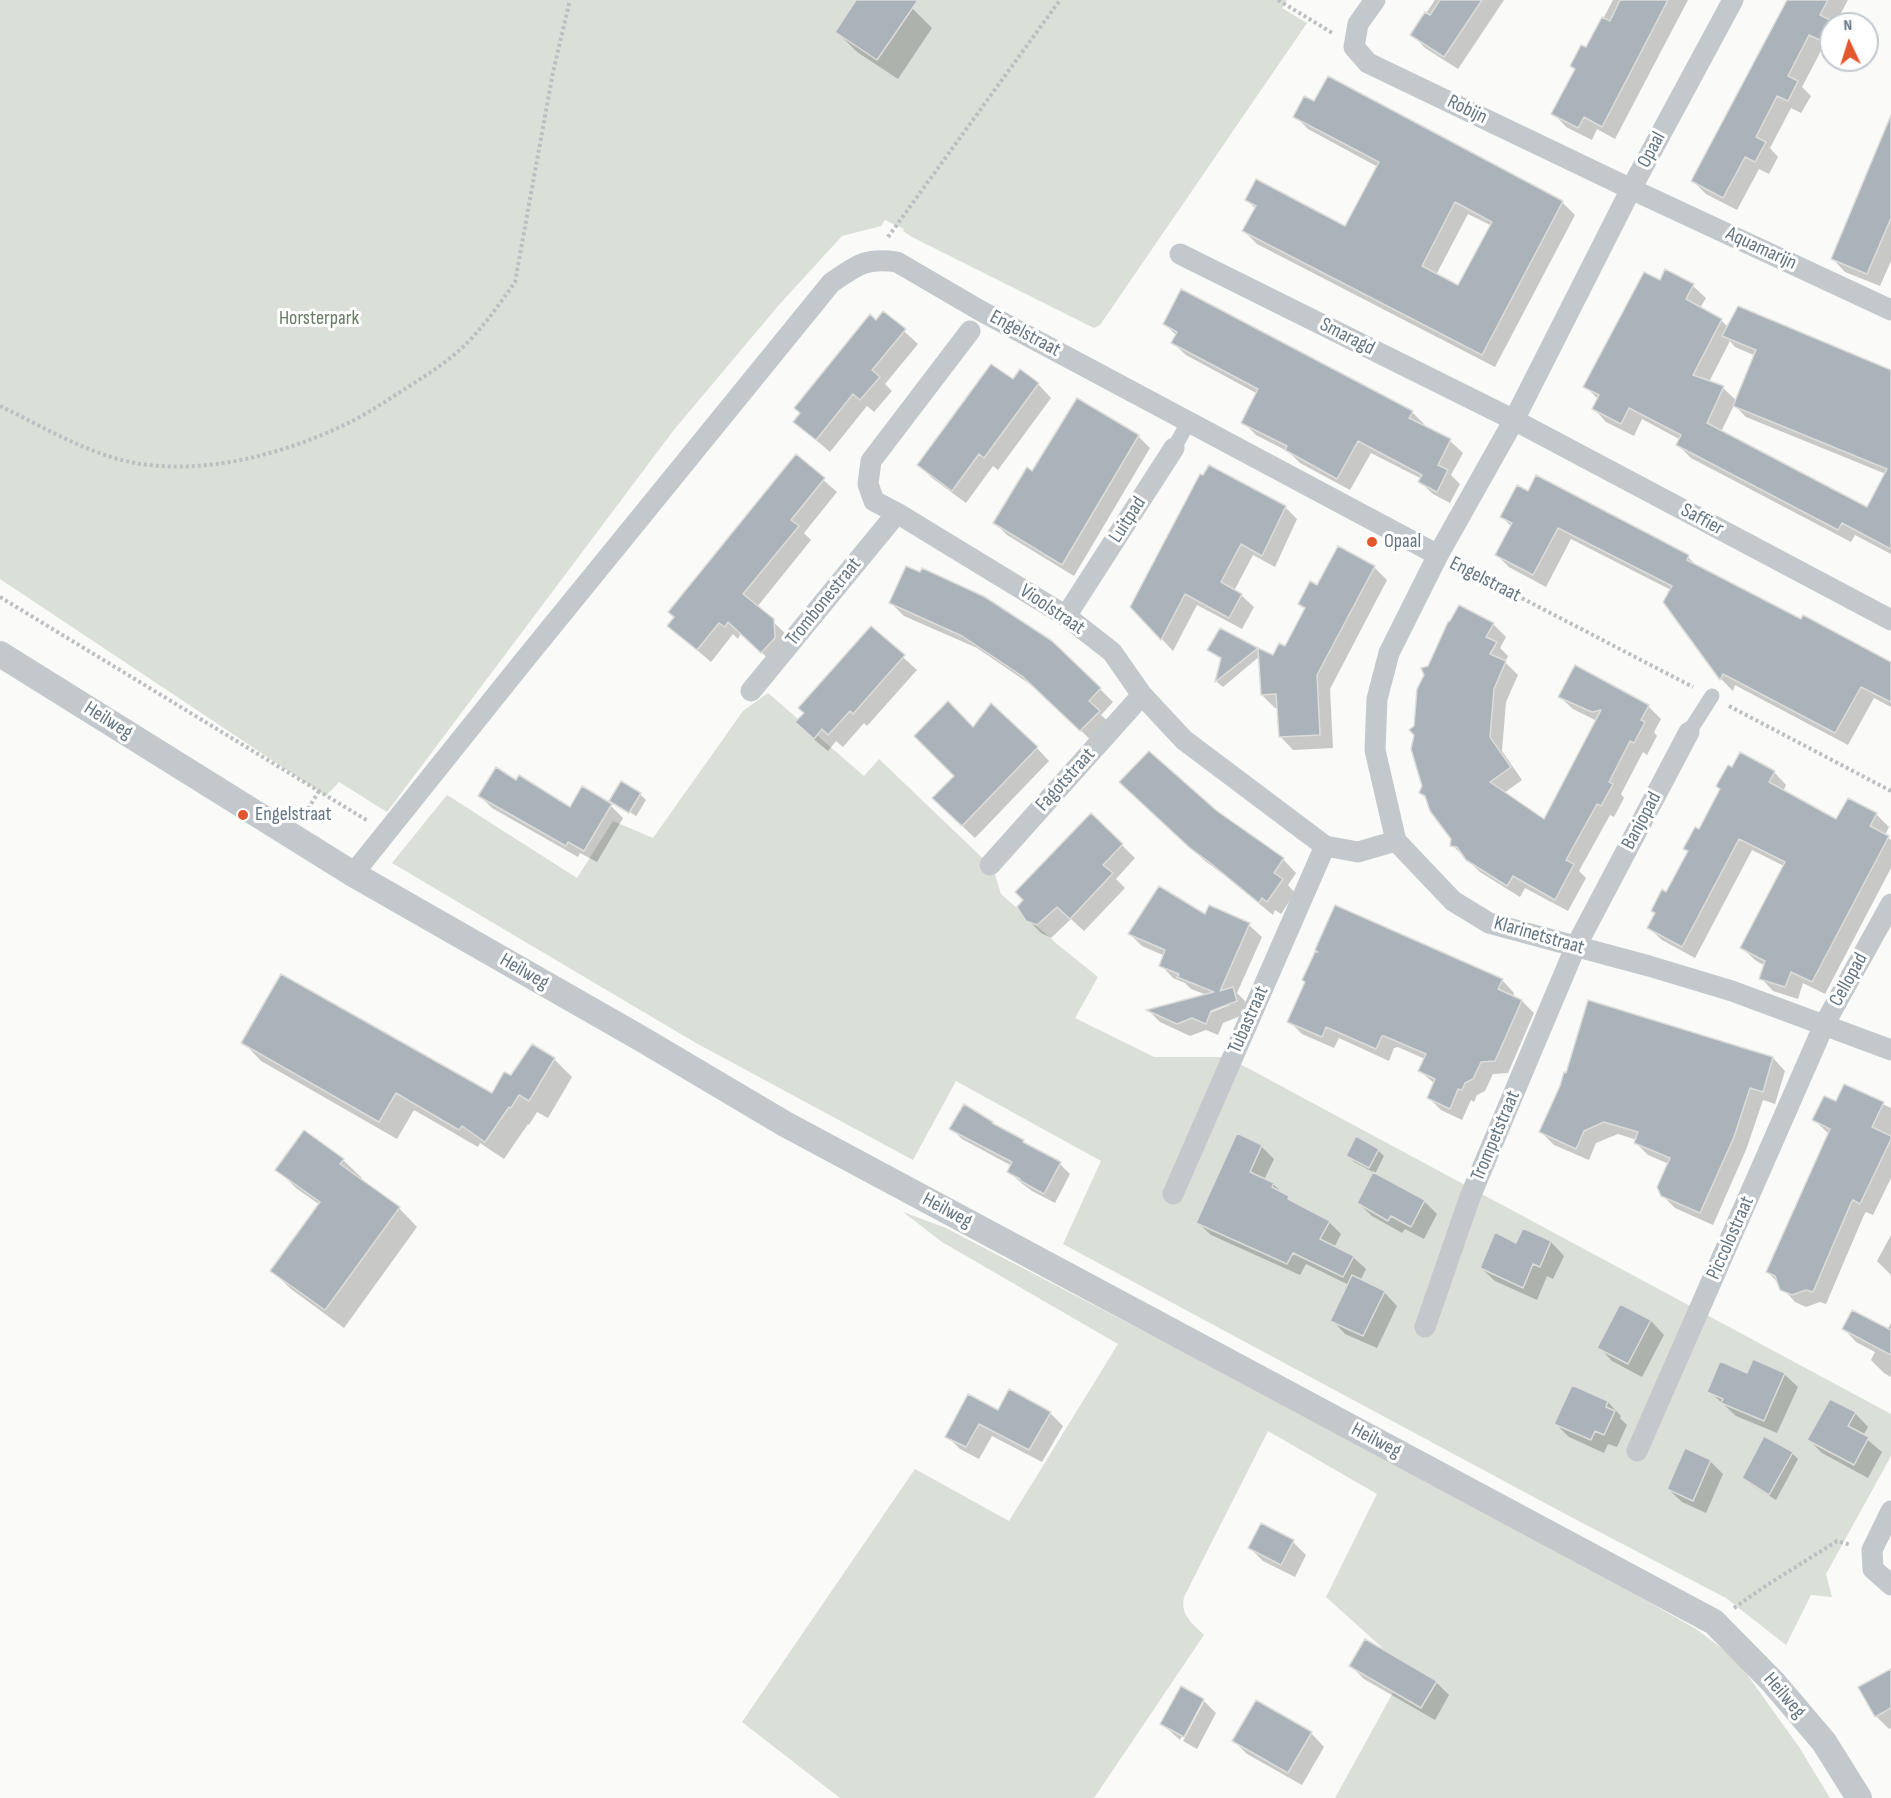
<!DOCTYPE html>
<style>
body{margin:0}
#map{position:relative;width:1891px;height:1798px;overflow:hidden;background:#fafaf8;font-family:"Sofia Sans Condensed",sans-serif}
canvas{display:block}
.north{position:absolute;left:1819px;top:12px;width:60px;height:60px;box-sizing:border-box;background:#fff;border:2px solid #c1c8cd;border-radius:50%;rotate:356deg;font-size:16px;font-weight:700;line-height:24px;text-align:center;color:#657683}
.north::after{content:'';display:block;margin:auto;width:21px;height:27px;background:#e4572e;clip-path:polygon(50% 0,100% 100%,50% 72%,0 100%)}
</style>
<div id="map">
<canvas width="1891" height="1798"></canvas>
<div class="north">N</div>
</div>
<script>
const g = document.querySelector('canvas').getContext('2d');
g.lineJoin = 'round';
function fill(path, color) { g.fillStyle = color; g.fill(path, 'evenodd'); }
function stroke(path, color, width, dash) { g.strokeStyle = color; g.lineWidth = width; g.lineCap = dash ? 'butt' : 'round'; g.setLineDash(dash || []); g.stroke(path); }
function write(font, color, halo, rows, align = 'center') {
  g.font = font + ' "Sofia Sans Condensed",sans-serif'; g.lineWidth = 6; g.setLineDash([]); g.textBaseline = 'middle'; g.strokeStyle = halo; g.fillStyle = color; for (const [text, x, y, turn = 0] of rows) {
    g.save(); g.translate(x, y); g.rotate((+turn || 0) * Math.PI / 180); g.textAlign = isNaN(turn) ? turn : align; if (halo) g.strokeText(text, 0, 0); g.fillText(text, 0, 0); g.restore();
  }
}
const green = new Path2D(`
 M0 0H1287L1282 8 1307 23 1100 325 1094 328 912 237 903 231 904 229 885 220 881 226 842 236 778 306 673 431 387 812 339 782 326 796 0 579Z
 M768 693 864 776 879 759 993 868 1001 894 1057 944 1098 977 1075 1018 1154 1057H1227L1891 1414V1456L1826 1574 1832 1597 1811 1595 1786 1645 1726 1598 1569 1516 1063 1244 1101 1161 956 1081 913 1160 696 1043 392 863 447 795 577 878 613 821 653 838 743 711Z
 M903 1212 946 1228 1176 1348 1638 1596 1696 1629 1736 1659 1799 1747 1830 1798H1335L1406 1669 1326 1597 1377 1494 1268 1431 1184 1597C1180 1615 1192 1623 1204 1635L1094 1798H840L742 1722 915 1469 1009 1521 1118 1344 942 1242Z`);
const shadow = new Path2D(`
 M858 0H900L912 8 932 28 898 79 857 52 837 32Z
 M1435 0H1504L1458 69 1425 48 1412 34Z
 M1613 0H1688L1615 139 1597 129 1592 140 1566 127 1553 113Z
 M1789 0H1848L1835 24H1831V51L1823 47 1802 87 1811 96 1801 113 1791 108 1770 148 1778 157 1769 174 1759 169 1737 210 1706 194 1693 181Z
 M1295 116 1562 202 1575 215 1495 367 1257 244 1244 231 1256 209 1247 200 1346 228 1378 167 1308 129ZM1468 214 1492 226 1459 287 1436 275Z
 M1891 119V261L1880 286 1845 272 1832 258Z
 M1660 282 1693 286 1706 298 1700 308 1721 320 1728 327 1891 371V485L1886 474 1746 417 1734 405 1721 432 1867 509 1891 512V554L1855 535 1851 542 1691 458 1678 445 1681 440 1642 419 1634 436 1606 422 1594 409 1599 400 1585 386ZM1730 341 1735 347 1756 356 1737 401 1723 388 1709 382Z
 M884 313 918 344 885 384 892 391 874 412 867 406 830 452 795 422Z
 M1165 324 1412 412 1425 425 1424 427 1450 441 1463 453 1451 475 1460 484 1450 503 1433 494 1420 482 1422 479 1371 453 1350 490 1300 463 1289 452 1256 435 1243 422 1258 394 1186 355 1173 343 1177 336Z
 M1013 381 1038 384 1051 398 998 470 993 466 966 503 932 478 919 465Z
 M1138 436 1150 448 1074 576 1007 535 995 523 1033 473Z
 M796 456 837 492 804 533 811 540 757 607 786 634 775 665 741 633 738 639 733 634 711 662 669 626Z
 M1209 467 1285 507 1297 519 1275 567 1253 555 1234 591 1241 595 1254 607 1242 629 1197 605 1173 651 1132 607Z
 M1518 487 1688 557 1699 568 1742 591 1891 664V707L1874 698 1848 745 1735 685 1733 691 1721 679 1665 601 1671 590 1571 539 1546 587 1509 567 1497 555 1512 527 1502 517Z
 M1374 567 1387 580 1330 689 1333 748 1293 750 1280 736 1279 708H1275L1262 695 1260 656 1223 687 1217 682 1222 660 1209 650 1257 649 1260 652 1273 657 1286 648 1306 610 1299 604 1318 587Z
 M891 603 1100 689 1113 702 1101 715 1112 725 1094 743 1037 689 977 648 904 616Z
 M1493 624 1506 637 1500 648 1508 656 1505 662 1518 675 1506 702 1502 751 1522 780 1504 793 1544 822 1597 721 1573 709 1560 697 1648 706 1661 719 1654 732 1657 736 1647 755 1643 752 1621 794 1624 798 1614 817 1610 815 1579 871 1586 878 1568 911 1525 888 1520 897 1480 872 1452 845 1453 839 1428 800 1421 793 1424 786 1413 749Z
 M871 628 917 670 867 726 864 723 843 747 836 741 828 751 810 736Z
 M974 729 1037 748 1049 761 975 838 946 811 956 776Z
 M1774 772 1786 785 1783 791 1837 821 1876 814 1889 827 1885 835 1891 840V868L1825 994 1803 983 1798 999 1773 991 1761 978 1765 966 1755 960 1742 948 1784 866 1752 850 1695 958 1662 940 1649 928 1656 914 1653 911 1667 894 1689 852 1685 849 1700 831Z
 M516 782 571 809 611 806 623 818 597 862 580 853 578 857 492 808 480 796Z
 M640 794 646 800 635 818 636 816 616 803V806L611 801Z
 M1135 795 1217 812 1283 859 1296 873 1288 885 1295 893 1281 914 1275 910 1273 915 1224 875 1205 861Z
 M1091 815 1135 858 1116 879 1125 888 1084 931 1071 919 1051 938 1041 933 1028 920Z
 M1205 916 1249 925 1262 937 1237 993 1245 1001 1248 1013 1223 1023 1218 1035 1206 1030 1190 1036 1160 1022 1149 1011 1207 995 1191 989 1185 983 1173 978 1161 965 1165 956 1142 946 1130 934ZM1230 1004V1005L1205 1015 1204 1012Z
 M1502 980 1514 993 1513 997 1522 1001 1534 1013 1508 1073 1493 1074 1485 1091 1477 1095 1474 1102 1471 1100 1462 1120 1441 1110 1429 1098 1435 1084 1420 1071 1425 1059 1398 1047 1394 1048 1389 1061 1339 1038 1334 1048 1302 1034 1289 1021Z
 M243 1042 493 1095 511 1077 554 1059 572 1077 548 1118 537 1112 529 1125 528 1124 504 1159 480 1143 478 1147 414 1110 397 1139 261 1061Z
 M1773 1058 1785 1071 1775 1104 1763 1100 1746 1150 1713 1225 1675 1208 1662 1195 1669 1164 1648 1155 1635 1142 1637 1140 1618 1134 1596 1143 1589 1160 1554 1145 1541 1132Z
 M1845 1086 1891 1108V1178L1873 1215 1866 1212 1864 1215 1826 1304 1820 1302 1806 1307 1795 1302 1768 1272 1829 1134 1814 1120 1836 1103Z
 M996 1127 1060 1164 1070 1174 1055 1203 1032 1191 1020 1182 1009 1171 1012 1166 962 1139 951 1128Z
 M1261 1146 1274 1159 1264 1180 1273 1184 1296 1205 1329 1222 1341 1234 1334 1248 1353 1257 1366 1269 1360 1281 1384 1292 1397 1306 1377 1348 1345 1334 1332 1320 1349 1285 1306 1264 1300 1275 1211 1235 1198 1223Z
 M1378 1150 1384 1156 1375 1174 1424 1201 1437 1214 1424 1239 1405 1229 1402 1233 1372 1216 1358 1203 1375 1173 1354 1162 1348 1155Z
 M343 1160 362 1178 360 1181 399 1208 417 1227 344 1328 291 1289 272 1271 320 1205 296 1188 277 1169Z
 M1524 1230 1551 1242 1564 1256 1553 1279 1547 1276 1537 1300 1495 1281 1481 1268 1517 1246Z
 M1891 1235V1275L1877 1261Z
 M1621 1306 1651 1321 1664 1335 1642 1377 1612 1361 1599 1347Z
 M1891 1323V1377L1884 1373 1871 1360 1875 1352 1856 1342 1844 1329 1887 1330Z
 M1784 1374 1798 1387 1777 1433 1736 1416 1709 1391 1748 1375Z
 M1573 1387 1608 1402 1621 1416 1620 1418 1627 1425 1617 1447 1608 1444 1604 1453 1569 1437 1556 1424Z
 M999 1413H1050L1063 1426 1042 1462 992 1436 979 1459 960 1449 947 1436Z
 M1855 1413 1868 1427 1863 1436 1882 1452 1868 1478 1822 1453 1809 1440Z
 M1792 1453 1798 1459 1776 1500 1750 1484 1743 1477Z
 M1710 1461 1723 1474 1706 1513 1682 1502 1668 1489Z
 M1293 1542 1306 1555 1295 1577 1263 1561 1250 1548Z
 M1351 1666 1436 1682 1449 1695 1435 1720 1364 1679Z
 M1891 1670V1728L1889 1729 1876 1716Z
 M1203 1700 1216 1713 1197 1749 1183 1741 1204 1702H1200L1180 1740 1162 1724Z
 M1311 1733 1324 1747 1302 1785 1247 1754 1234 1741Z`);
const building = new Path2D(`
 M856 0H918L877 60 835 32Z
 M1440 0H1482L1444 57 1410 35 1425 12 1430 15Z
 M1620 0H1668L1602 127 1584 117 1578 128 1551 114 1575 69 1570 66 1581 45 1586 47 1602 17 1610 21Z
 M1787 0H1828L1820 15 1830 20 1820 40 1809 35 1788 76 1798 81 1788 101 1777 96 1756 137 1766 142 1755 162 1745 157 1723 198 1691 181Z
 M1328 76 1563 201 1482 355 1242 231 1256 206 1245 200 1256 179 1345 226 1379 162 1293 117 1304 96 1314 101ZM1455 202 1492 222 1458 285 1422 266Z
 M1891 115V218L1867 274 1831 259Z
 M1665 269 1694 284 1686 299 1722 319 1693 375 1724 386 1707 423 1867 507 1887 469 1733 406 1756 350 1722 336 1738 306 1891 370V549L1842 523 1838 530 1676 445 1681 435 1629 408 1621 424 1592 409 1599 395 1583 387 1644 272 1660 280Z
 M1181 289 1413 411 1409 418 1451 439 1438 465 1448 470 1437 492 1418 482 1422 475 1358 441 1337 479 1285 450 1287 446 1241 423 1258 389 1171 343 1177 332 1163 324Z
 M883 311 906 329 872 370 880 377 860 400 853 394 816 440 793 422 800 413 794 408 870 314 876 320Z
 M991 364 1013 379 1020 369 1039 383 984 458 979 454 952 491 917 465Z
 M1077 398 1139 435 1062 565 993 523 1027 467 1032 471Z
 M796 454 825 478 791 520 799 526 743 594 774 619 775 638 761 653 728 622 725 627 719 623 697 650 667 626 674 617 668 612Z
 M1209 465 1286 506 1262 556 1241 544 1221 582 1242 594 1229 618 1185 594 1161 640 1130 607 1200 474 1203 475Z
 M1536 475 1689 555 1687 560 1743 589 1801 619 1803 615 1891 662V702L1861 687 1835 733 1723 674 1720 680 1663 602 1672 586 1558 528 1533 575 1495 555 1512 523 1500 517 1517 485 1528 491Z
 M1338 546 1375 566 1317 675 1320 735 1279 737 1276 694 1261 695 1258 648 1273 655 1279 643 1285 646 1305 608 1298 604 1310 581 1317 585Z
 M906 566 920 572 922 568 985 597 1052 641 1101 688 1089 701 1100 711 1080 731 1022 676 962 636 889 603Z
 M1459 605 1494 623 1486 637 1497 642 1490 654 1506 661 1494 689 1490 737 1511 767 1490 782 1544 819 1601 710 1592 712 1558 697 1575 665 1649 705 1641 720 1645 722 1634 743 1630 741 1609 782 1613 784 1601 806 1597 804 1566 860 1574 864 1555 900 1513 876 1507 886 1466 860 1457 847 1450 846 1451 839 1430 811 1425 796 1419 793 1422 786 1411 749 1414 735 1409 730 1414 726 1417 689 1424 675 1421 668 1428 666 1448 622 1450 621Z
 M871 626 905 655 853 714 850 711 828 735 822 729 814 739 795 722 804 713 798 708Z
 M1220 628 1258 648 1215 682 1221 658 1207 650Z
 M948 701 973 727 991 703 1038 747 962 826 932 798 954 776 914 736Z
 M1149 751 1217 811 1284 858 1274 873 1283 879 1267 902 1262 898 1259 903 1209 862 1190 848 1119 782Z
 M1740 752 1775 771 1769 782 1836 819 1848 798 1877 813 1870 826 1889 836 1812 982 1791 972 1785 987 1759 979 1765 961 1740 948 1785 862 1739 839 1682 947 1647 928 1655 913 1651 911 1662 889 1666 892 1688 851 1683 849 1695 827 1699 829 1720 789 1716 786 1728 765 1732 767Z
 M496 767 516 780 519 775 570 807 582 786 612 804 584 851 568 842 566 846 478 796Z
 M621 781 641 793 629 813 609 801Z
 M1091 813 1123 844 1103 865 1113 873 1070 919 1057 907 1037 925 1026 921 1017 907 1023 900 1015 892Z
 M1159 886 1205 914 1209 905 1250 923 1220 991 1233 987 1237 1001 1211 1011 1206 1024 1192 1018 1177 1024 1146 1010 1214 992 1177 977 1179 974 1159 966 1165 950 1128 934Z
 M1335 905 1503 979 1498 989 1522 1000 1495 1061 1481 1062 1473 1079 1465 1083 1462 1090 1458 1089 1450 1109 1427 1098 1435 1079 1418 1071 1426 1054 1384 1036H1382L1376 1049 1326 1027 1322 1037 1287 1022 1305 982 1302 980 1315 952H1318L1315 950 1318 943Z
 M281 974 492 1093 504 1072 511 1075 532 1044 555 1058 529 1101 519 1095 511 1108 509 1107 485 1142 462 1126 459 1130 396 1093 379 1122 241 1043Z
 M1588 1000 1773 1057 1763 1092 1750 1088 1734 1137 1700 1213 1661 1196 1657 1187 1670 1158 1634 1143 1638 1132 1604 1122 1584 1131 1576 1149 1539 1132 1560 1086 1564 1072 1566 1073Z
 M1844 1084 1884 1102 1872 1127 1891 1136V1139L1860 1204 1853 1200 1851 1203 1813 1292 1806 1290 1792 1295 1780 1290 1775 1276 1766 1272 1830 1129 1812 1120 1824 1096 1836 1101Z
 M964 1104 993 1122 992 1123 1024 1140 1023 1142 1061 1162 1044 1194 1019 1180 1020 1179 1007 1172 1012 1162 949 1129Z
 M304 1130 344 1159 340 1164 400 1207 325 1310 270 1271 320 1202 275 1170Z
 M1237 1133 1262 1145 1250 1172 1274 1183 1272 1187 1289 1196 1288 1199 1330 1221 1320 1239 1354 1256 1343 1277 1293 1253 1287 1264 1196 1223Z
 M1356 1136 1379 1149 1369 1168 1346 1156Z
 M1373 1172 1425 1200 1411 1227 1391 1216 1388 1221 1357 1203Z
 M1523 1228 1551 1241 1540 1267 1533 1264 1523 1288 1480 1268 1495 1232 1516 1243Z
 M1352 1275 1385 1291 1363 1336 1330 1321Z
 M1620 1304 1651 1320 1628 1364 1597 1348Z
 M1852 1310 1891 1330V1355L1842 1329Z
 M1753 1359 1785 1373 1764 1421 1721 1403 1723 1399 1707 1392 1720 1361 1747 1373Z
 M1572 1385 1608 1401 1606 1407 1615 1411 1604 1435 1595 1431 1591 1440 1554 1424Z
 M1009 1389 1051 1412 1029 1450 979 1424 966 1447 945 1437 968 1394 998 1410Z
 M1830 1399 1856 1412 1848 1426 1869 1437 1854 1465 1807 1440Z
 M1764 1436 1793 1452 1769 1495 1742 1478Z
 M1685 1448 1711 1460 1693 1501 1667 1489Z
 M1261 1523 1294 1540 1281 1565 1248 1548Z
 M1365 1639 1437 1681 1421 1708 1349 1666Z
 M1891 1669V1708L1875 1717 1858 1687Z
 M1181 1686 1204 1699 1184 1737 1160 1724Z
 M1256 1700 1312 1732 1288 1773 1232 1741Z`);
const path = new Path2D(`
 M1278 0 1334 34
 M888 237 1060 0
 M0 406C42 426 84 452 130 462 200 476 278 456 342 426 364 416 384 402 405 389 428 374 451 360 470 340 487 322 501 302 515 282L553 72 570 0
 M1458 565 1693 687
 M0 597 368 821
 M1729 706 1891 791
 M305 814 319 791
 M1734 1608 1767 1585 1837 1541 1851 1545`);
const pedestrian = new Path2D(`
 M1174 448 1188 423
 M1689 732 1712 696`);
const minor = new Path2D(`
 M1375 0 1358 24 1354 47 1368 63 1631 189 1891 310
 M1733 0 1631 189 1514 420 1438 555 1389 653 1377 699 1375 750 1396 841 1453 901 1489 923 1649 966 1732 991 1891 1050
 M1180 254 1514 420 1891 620
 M970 331 871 461 868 484 874 501 897 513 1066 616 1112 652 1142 695 1184 740 1325 846 1358 852 1396 841
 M1066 616 1174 448
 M751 691 897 513
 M990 865 1142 695
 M353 874 522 663 831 283C856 266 865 257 897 262L981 311 1438 555
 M1173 1194 1325 846
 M1425 1327 1470 1197 1575 948 1689 732
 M1637 1451 1824 1025 1891 904
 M1891 1511 1872 1550 1873 1569 1891 1585`);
const tertiary = new Path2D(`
 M0 654 353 874 640 1038 785 1124 1714 1622 1773 1682 1824 1742 1859 1798`);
const markers = [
 [1372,542,6,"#e4572e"],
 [243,815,6,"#e4572e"]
];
const streetNames = [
 ["Robijn",1467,110,26],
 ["Opaal",1652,150,-62],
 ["Aquamarijn",1761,249,25],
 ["Engelstraat",1025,334,28],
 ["Smaragd",1347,337,27],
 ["Luitpad",1128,520,-57],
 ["Saffier",1702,520,28],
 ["Engelstraat",1485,580,27],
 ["Trombonestraat",824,602,-51],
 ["Vioolstraat",1052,610,34],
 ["Heilweg",108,721,32],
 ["Fagotstraat",1066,780,-48],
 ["Banjopad",1642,821,-62],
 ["Klarinetstraat",1539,936,16],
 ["Heilweg",524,972,30],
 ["Cellopad",1849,980,-61],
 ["Tubastraat",1249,1020,-66],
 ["Trompetstraat",1496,1136,-67],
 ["Heilweg",947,1211,28],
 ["Piccolostraat",1731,1238,-66],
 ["Heilweg",1376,1441,28],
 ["Heilweg",1784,1696,49]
];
const parkNames = [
 ["Horsterpark",319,319]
];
const poiNames = [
 ["Opaal",1384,542],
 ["Engelstraat",255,815]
];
fill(green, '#dadfd7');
fill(shadow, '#0003');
fill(building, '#aab3b9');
stroke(building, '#dcdcda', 1.5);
stroke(path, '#bbbfc2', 4, [3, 3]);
stroke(pedestrian, '#c3c8cc', 15);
stroke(minor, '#c3c8cc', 21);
stroke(tertiary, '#c3c8cc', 26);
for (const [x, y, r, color] of markers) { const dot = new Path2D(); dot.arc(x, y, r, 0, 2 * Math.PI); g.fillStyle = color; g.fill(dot); stroke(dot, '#fff', 2); }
write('20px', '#657683', '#fff', streetNames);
write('20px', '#687a64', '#fff', parkNames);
write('20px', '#657683', '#fff', poiNames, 'left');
</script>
